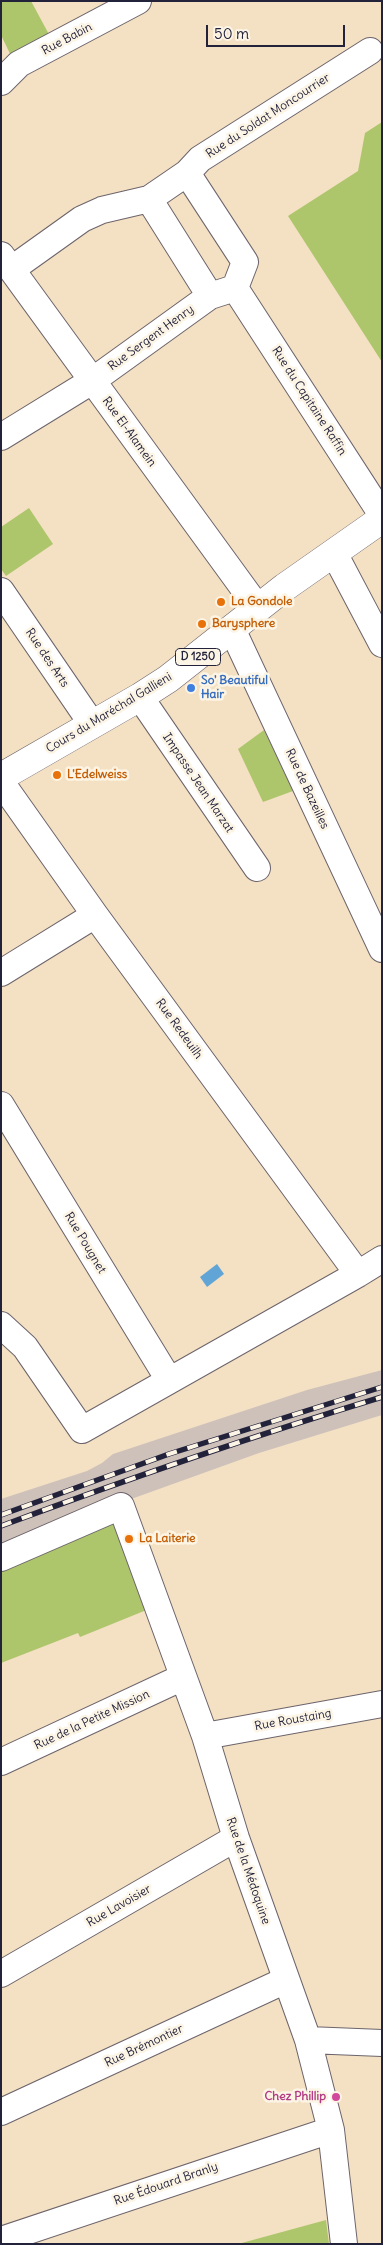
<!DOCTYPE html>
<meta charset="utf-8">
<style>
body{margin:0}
#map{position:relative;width:383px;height:2245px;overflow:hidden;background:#f4e0c3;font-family:Delius,sans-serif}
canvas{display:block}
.frame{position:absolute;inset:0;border:2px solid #22223b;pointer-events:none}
.scale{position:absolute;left:206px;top:25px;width:139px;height:22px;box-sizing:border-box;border:2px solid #22223b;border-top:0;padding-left:6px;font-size:15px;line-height:18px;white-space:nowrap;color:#22223b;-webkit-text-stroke:4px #fcf5e5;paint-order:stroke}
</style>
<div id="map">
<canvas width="383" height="2245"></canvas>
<div class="frame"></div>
<div class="scale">50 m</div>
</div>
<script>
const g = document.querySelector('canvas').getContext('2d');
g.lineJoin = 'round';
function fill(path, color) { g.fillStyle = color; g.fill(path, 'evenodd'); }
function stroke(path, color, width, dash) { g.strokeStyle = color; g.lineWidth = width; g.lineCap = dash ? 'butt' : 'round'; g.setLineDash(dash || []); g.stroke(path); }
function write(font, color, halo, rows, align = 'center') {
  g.font = font + ' Delius,sans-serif'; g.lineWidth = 5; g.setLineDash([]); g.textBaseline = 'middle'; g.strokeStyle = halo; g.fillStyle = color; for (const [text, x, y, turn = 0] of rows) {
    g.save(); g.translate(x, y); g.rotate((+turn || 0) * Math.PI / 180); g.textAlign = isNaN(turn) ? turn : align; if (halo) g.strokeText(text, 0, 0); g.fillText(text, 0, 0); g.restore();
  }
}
const industrial = new Path2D(`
 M382 1370V1415L259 1453 134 1498 56 1522 1 1545V1499L87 1471 102 1463 113 1454 307 1390Z`);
const green = new Path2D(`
 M1 1H31L52 40 14 62 1 35Z
 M382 122V362L288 216 358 171 365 133Z
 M29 508 53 544 6 576 1 569V527Z
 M264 730 293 791 263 802 238 749Z
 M115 1518 149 1609 80 1637 78 1633 1 1663V1570Z
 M326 2220 329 2244H238Z`);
const water = new Path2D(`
 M217 1264 224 1274 207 1287 200 1277Z`);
const minor = new Path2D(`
 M1 82 19 64 138 1
 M187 173 245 262 235 288
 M149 199 210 296
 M1 255 258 608
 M12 269 82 219 102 210 149 199 187 173 200 159 370 51
 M235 288 382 515
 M1 437 92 381 210 296 235 288
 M334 553 382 644
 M1 591 92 724
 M232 629 382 949
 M140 697 257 868
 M1 782 95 915 358 1274
 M1 973 95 915
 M1 1105 169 1380
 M1 1325 25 1347 82 1430 358 1274 382 1259
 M1 1558 121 1506 205 1736 236 1838 308 2040 331 2130 344 2244
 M205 1736 382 1704
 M1 1762 183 1677
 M1 1974 236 1838
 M308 2040 382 2043
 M1 2112 286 1980
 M1 2240 331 2130`);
const major = new Path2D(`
 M1 777 140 697 168 679 285 587 382 519`);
const rail = new Path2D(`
 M1 1515 169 1454 382 1387
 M1 1526C127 1479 253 1436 382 1397`);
const markers = [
 [221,602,5,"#e8710a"],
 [202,624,5,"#e8710a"],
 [191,688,5,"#3f7fe0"],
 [57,775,5,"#e8710a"],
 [129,1539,5,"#e8710a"],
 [336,2097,5,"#d1479c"]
];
const shields = [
 [198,657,45]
];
const shieldNames = [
 ["D 1250",198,657]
];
const streetNames = [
 ["Rue Babin",67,39,-28],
 ["Rue du Soldat Moncourrier",268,116,-33],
 ["Rue Sergent Henry",151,338,-36],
 ["Rue du Capitaine Raffin",309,401,57],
 ["Rue El-Alamein",129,432,54],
 ["Rue des Arts",47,658,56],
 ["Cours du Maréchal Gallieni",109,713,-31],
 ["Impasse Jean Marzat",198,783,56],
 ["Rue de Bazeilles",307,789,65],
 ["Rue Redeuilh",179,1029,54],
 ["Rue Pougnet",85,1243,59],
 ["Rue de la Petite Mission",92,1720,-25],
 ["Rue Roustaing",293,1720,-10],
 ["Rue de la Médoquine",248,1871,71],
 ["Rue Lavoisier",119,1906,-30],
 ["Rue Brémontier",144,2046,-25],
 ["Rue Édouard Branly",166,2184,-19]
];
const foodNames = [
 ["La Gondole",231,602],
 ["Barysphere",212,624],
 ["L'Edelweiss",67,775],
 ["La Laiterie",139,1539]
];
const shopNames = [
 ["So' Beautiful",201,681],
 ["Hair",201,695]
];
const hotelNames = [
 ["Chez Phillip",326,2097]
];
fill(industrial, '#cec1ba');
fill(green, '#adc66b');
fill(water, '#61a5d6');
stroke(minor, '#6c646b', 28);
stroke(major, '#6c646b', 29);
stroke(minor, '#fff', 26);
stroke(major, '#fff', 28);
stroke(rail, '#22223b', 5.5);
stroke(rail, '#fcf5e5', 4, [11]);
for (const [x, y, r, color] of markers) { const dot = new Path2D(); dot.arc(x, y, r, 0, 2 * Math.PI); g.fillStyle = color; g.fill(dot); stroke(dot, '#fcf5e5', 2); }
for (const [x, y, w] of shields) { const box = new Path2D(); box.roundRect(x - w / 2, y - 8.5, w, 17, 4); g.fillStyle = '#fcf5e5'; g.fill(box); stroke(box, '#22223b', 1); }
write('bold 11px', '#22223b', null, shieldNames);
write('12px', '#22223b', '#fcf5e5', streetNames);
write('bold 12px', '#c56008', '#fcf5e5', foodNames, 'left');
write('bold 12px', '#366cbe', '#fcf5e5', shopNames, 'left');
write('bold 12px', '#b23c85', '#fcf5e5', hotelNames, 'right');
</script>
